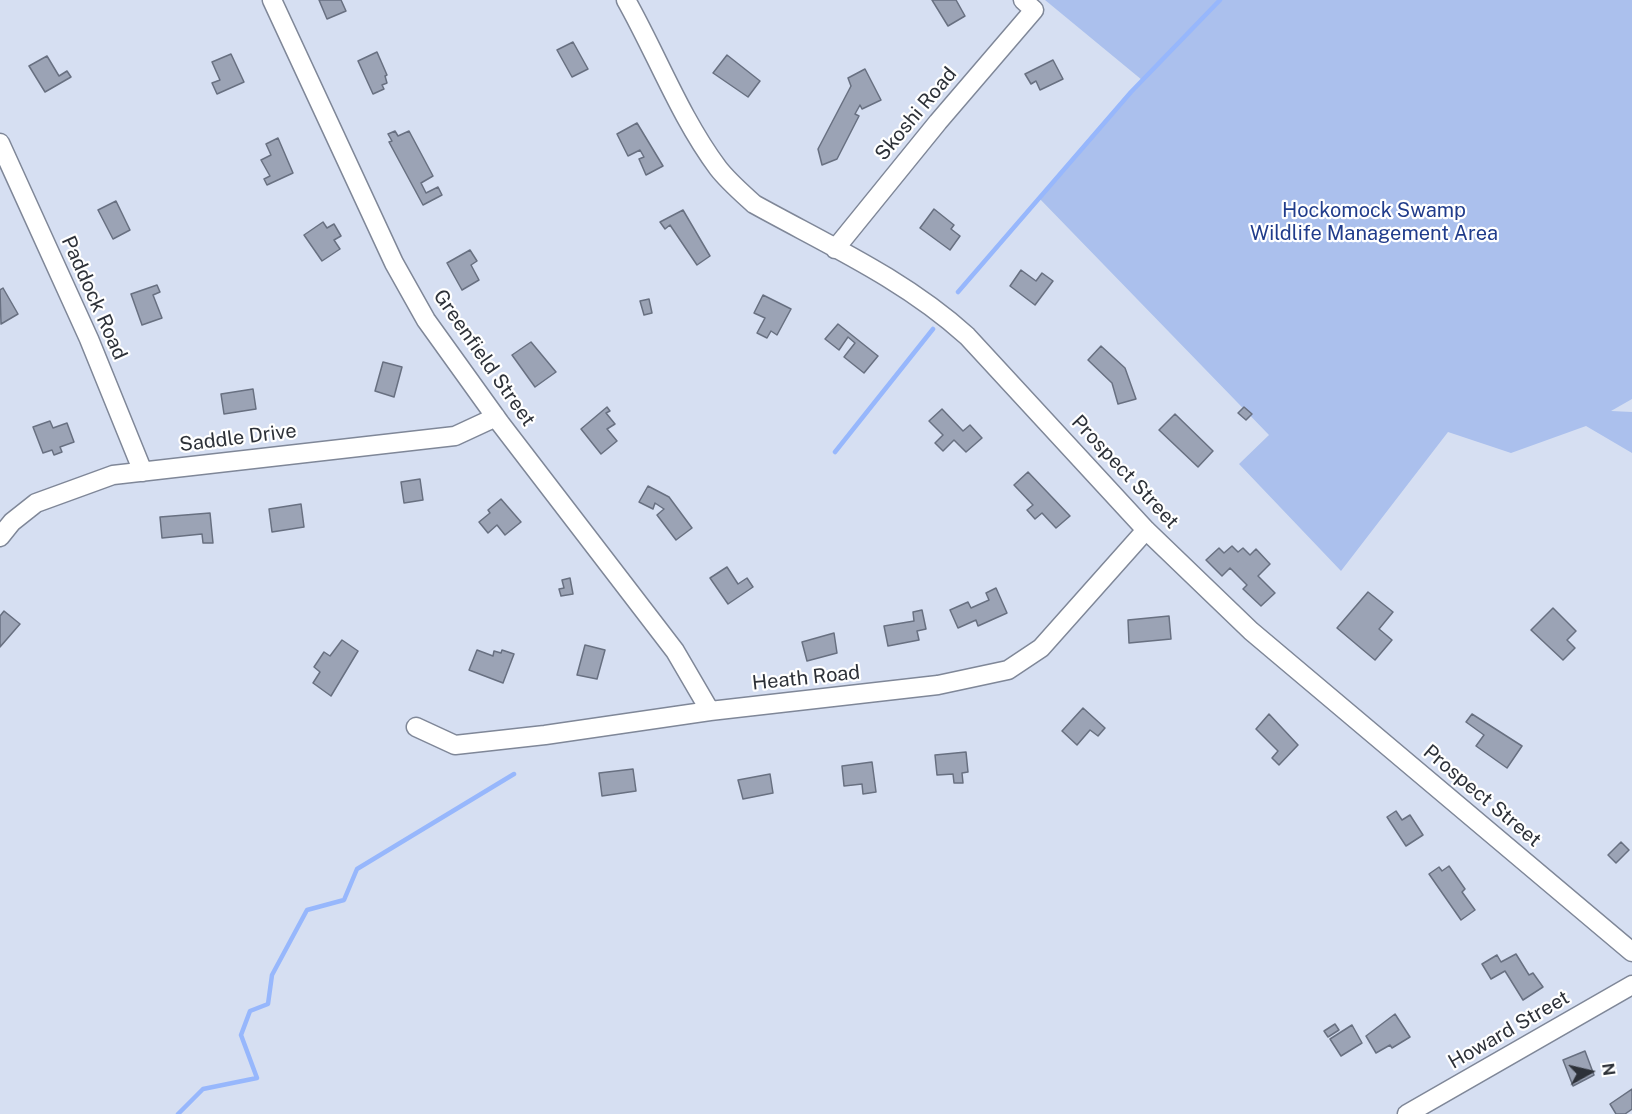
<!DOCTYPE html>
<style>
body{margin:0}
#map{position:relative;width:1632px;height:1114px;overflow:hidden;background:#d6dff2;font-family:"Public Sans",sans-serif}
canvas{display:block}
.north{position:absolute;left:1560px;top:1042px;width:60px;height:60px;-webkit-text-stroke:4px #fff;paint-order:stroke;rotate:82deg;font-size:16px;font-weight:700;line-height:24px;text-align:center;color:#2d3138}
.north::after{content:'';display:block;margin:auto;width:21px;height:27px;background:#2d3138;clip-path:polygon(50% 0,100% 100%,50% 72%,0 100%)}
</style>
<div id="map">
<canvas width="1632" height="1114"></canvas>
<div class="north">N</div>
</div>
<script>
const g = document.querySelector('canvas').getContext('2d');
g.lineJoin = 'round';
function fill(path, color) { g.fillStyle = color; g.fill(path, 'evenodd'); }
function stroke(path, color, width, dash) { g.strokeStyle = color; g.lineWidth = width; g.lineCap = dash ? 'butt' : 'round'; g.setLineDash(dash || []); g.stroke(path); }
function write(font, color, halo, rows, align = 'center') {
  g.font = font + ' "Public Sans",sans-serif'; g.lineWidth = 4.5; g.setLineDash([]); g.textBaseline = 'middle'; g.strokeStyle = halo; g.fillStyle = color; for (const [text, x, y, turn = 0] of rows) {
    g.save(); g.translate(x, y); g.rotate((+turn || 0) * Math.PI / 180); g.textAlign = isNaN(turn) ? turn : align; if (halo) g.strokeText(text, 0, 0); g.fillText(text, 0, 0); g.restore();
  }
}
const green = new Path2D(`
 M1045 0H1632V399L1611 411 1632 412V453L1586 426 1511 453 1448 432 1341 571 1239 464 1269 435 1038 197 1142 80Z`);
const stream = new Path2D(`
 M958 292 1131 92 1220 0
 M835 452 933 329
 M178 1114 203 1089 257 1078 241 1035 250 1011 268 1004 272 975 307 910 344 900 357 869 514 774`);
const building = new Path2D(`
 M319 0H341L346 11 327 19Z
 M932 0H956L965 16 948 26Z
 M573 42 588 69 572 77 557 50Z
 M377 52 387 75 385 76 387 83 382 85 384 89 373 94 358 61Z
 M231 54 244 82 217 94 212 83 220 80 212 62Z
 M727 55 760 81 748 97 713 73Z
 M47 56 59 76 67 71 71 77 45 92 29 66Z
 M1053 60 1063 79 1040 90 1036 81 1031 84 1025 74Z
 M865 69 881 100 862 109 860 105 855 114 859 116 837 159 822 165 818 149 851 86 848 78Z
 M637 123 663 166 646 175 639 159 644 157 640 150 628 156 617 134Z
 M395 131 398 136 409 131 433 176 421 183 426 193 438 187 442 195 423 205 389 142 392 141 388 134Z
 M278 138 293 173 267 185 264 179 270 176 261 160 271 155 266 144Z
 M116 201 130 230 113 239 98 210Z
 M934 209 954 225 951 229 960 236 950 250 920 228Z
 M683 210 710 256 697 265 670 225 665 229 660 222Z
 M323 222 327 228 334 224 341 236 334 240 340 249 322 261 304 235Z
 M470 250 477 261 471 265 479 280 462 290 447 263Z
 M1021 270 1036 281 1042 273 1053 281 1035 305 1010 286Z
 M157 285 160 292 153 295 162 318 142 325 131 294Z
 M3 288 18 314 1 324 0 290Z
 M763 295 791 309 777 335 771 331 767 338 757 333 765 318 754 313Z
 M649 299 652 313 644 315 640 301Z
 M838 324 878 356 864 373 844 357 855 343 848 337 839 350 825 339Z
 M531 342 556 372 535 387 512 355Z
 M1101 346 1125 368 1136 399 1118 404 1112 383 1088 360Z
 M383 362 402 367 394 397 375 391Z
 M253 389 256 409 224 414 221 394Z
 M607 407 610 411 606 413 615 424 607 429 617 441 601 454 581 429Z
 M1244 407 1252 414 1246 420 1238 413Z
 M942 409 963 431 970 425 982 438 966 452 954 440 943 451 935 443 943 435 929 421Z
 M1175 414 1213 451 1198 467 1159 430Z
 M50 421 53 428 67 423 74 442 60 447 62 452 54 455 52 450 43 453 33 427Z
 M1028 472 1070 516 1056 528 1042 513 1035 519 1027 510 1033 505 1014 485Z
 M420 479 423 500 404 503 401 482Z
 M648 486 669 497 692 528 676 540 657 515 664 509 655 503 653 509 639 502Z
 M501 499 521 522 505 535 497 525 488 533 479 522 490 513 488 510Z
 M301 504 304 527 272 532 269 509Z
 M210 513 213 543H203L202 534 162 538 160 517Z
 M1232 546 1238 552 1243 548 1250 555 1256 549 1270 564 1258 576 1275 593 1261 606 1243 589 1247 585 1230 568 1222 576 1206 560 1219 548 1224 553Z
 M727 567 738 584 747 578 753 587 728 604 710 578Z
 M570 578 573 594 561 596 559 589 564 588 562 580Z
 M996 588 1007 613 978 626 976 620 958 628 950 610 968 602 971 608 989 600 986 593Z
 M1368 592 1393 612 1379 629 1392 640 1375 660 1337 628Z
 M1553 608 1576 631 1567 640 1575 648 1563 660 1531 630Z
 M922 610 926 629 917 631 919 640 888 646 884 626 914 621 913 612Z
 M4 611 20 624 0 647V616Z
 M1169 616 1171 639 1129 643 1128 620Z
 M834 633 837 653 807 661 802 642Z
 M342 640 358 651 331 696 313 683 320 672 314 667 324 652 330 656Z
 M585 645 605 650 597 679 577 675Z
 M477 650 493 656 494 651 501 653 502 650 514 654 503 683 469 670Z
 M1083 708 1105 728 1098 736 1090 730 1077 745 1062 731Z
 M1269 714 1298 745 1279 765 1272 758 1278 751 1256 729Z
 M1472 714 1522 746 1507 768 1476 746 1484 735 1466 722Z
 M966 752 968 772 962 773 963 783H954L953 774 937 775 935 755Z
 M872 762 876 792 863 794 862 784 844 786 842 766Z
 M633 769 636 791 602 796 599 773Z
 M770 774 773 793 743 799 738 780Z
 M1396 811 1402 820 1410 815 1423 835 1406 846 1387 817Z
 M1621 842 1629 850 1616 863 1608 855Z
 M1449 866 1465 889 1462 892 1475 910 1461 920 1429 874 1439 867 1442 871Z
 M1516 954 1529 975 1533 973 1543 987 1523 1000 1505 971 1491 979 1482 964 1497 955 1501 962Z
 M1395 1014 1410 1037 1392 1048 1390 1045 1376 1053 1366 1036Z
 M1335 1024 1339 1030 1328 1037 1324 1031Z
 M1352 1025 1362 1043 1341 1056 1330 1039Z
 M1585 1051 1594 1075 1573 1086 1563 1060Z
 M1632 1089V1109L1625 1114H1616L1610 1104Z`);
const minor = new Path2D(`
 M272 0 394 263 426 320 500 423 675 651 710 711
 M626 0C657 55 680 117 718 168 728 181 742 193 754 204 828 245 904 279 967 336L1146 530 1251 631 1632 952
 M0 143 89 339 143 472
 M835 249 938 122 1034 10 1023 0
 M0 537 12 522 36 503 113 475 455 436 496 417
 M416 727 455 745 545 735 710 711 938 685 1008 670 1041 648 1146 530
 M1407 1114 1632 985`);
const streetNames = [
 ["Skoshi Road",916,114,-50],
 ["Paddock Road",94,298,66],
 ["Greenfield Street",484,358,55],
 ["Saddle Drive",238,438,-7],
 ["Prospect Street",1125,472,47],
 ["Heath Road",806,678,-6],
 ["Prospect Street",1482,796,40],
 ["Howard Street",1509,1030,-30]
];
const parkNames = [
 ["Hockomock Swamp",1374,211],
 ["Wildlife Management Area",1374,234]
];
fill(green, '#abc0ed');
stroke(stream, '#97b7fc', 4.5);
fill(building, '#9ba3b5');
stroke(building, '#687081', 1.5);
stroke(minor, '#7f8798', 21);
stroke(minor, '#fff', 18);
write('20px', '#2d3138', '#fff', streetNames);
write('20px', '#203c8b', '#fff', parkNames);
</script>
